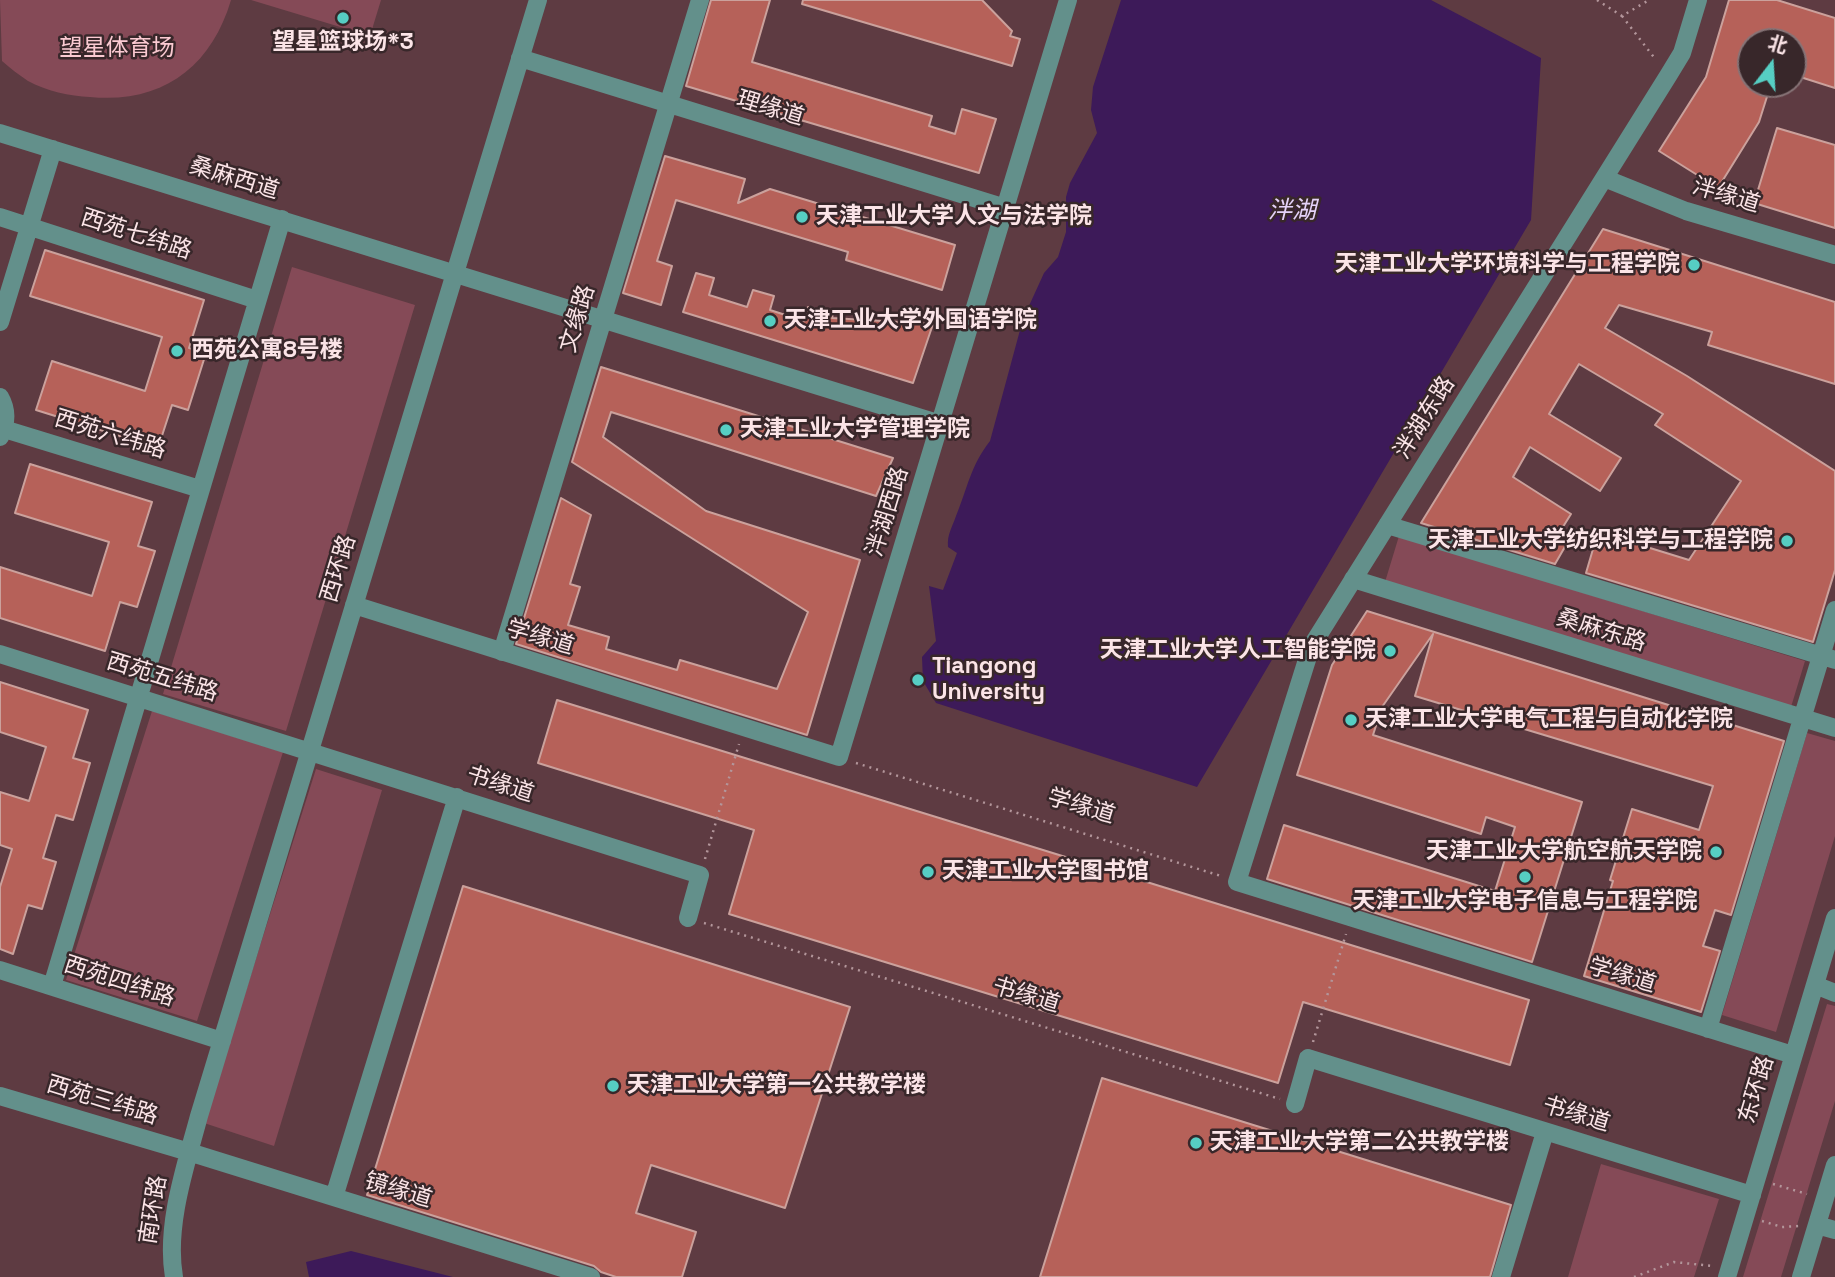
<!DOCTYPE html>
<meta charset="utf-8">
<style>
body{margin:0}
#map{position:relative;width:1835px;height:1277px;overflow:hidden;background:#5e3b42;font-family:"Space Grotesk","Noto Sans SC",sans-serif}
canvas{display:block}
.north{position:absolute;left:1737px;top:28px;width:70px;height:70px;box-sizing:border-box;background:#38272a;border:2px solid #867376;border-radius:50%;rotate:17deg;font-size:19px;font-weight:700;line-height:28px;text-align:center;color:#fbe4e7}
.north::after{content:'';display:block;margin:auto;width:24px;height:32px;background:#56cec3;clip-path:polygon(50% 0,100% 100%,50% 72%,0 100%)}
</style>
<div id="map">
<canvas width="1835" height="1277"></canvas>
<div class="north">北</div>
</div>
<script>
const g = document.querySelector('canvas').getContext('2d');
g.lineJoin = 'round';
function fill(path, color) { g.fillStyle = color; g.fill(path, 'evenodd'); }
function stroke(path, color, width, dash) { g.strokeStyle = color; g.lineWidth = width; g.lineCap = dash ? 'butt' : 'round'; g.setLineDash(dash || []); g.stroke(path); }
function write(font, color, halo, rows, align = 'center') {
  g.font = font + ' "Space Grotesk","Noto Sans SC",sans-serif'; g.lineWidth = 5; g.setLineDash([]); g.textBaseline = 'middle'; g.strokeStyle = halo; g.fillStyle = color; for (const [text, x, y, turn = 0] of rows) {
    g.save(); g.translate(x, y); g.rotate((+turn || 0) * Math.PI / 180); g.textAlign = isNaN(turn) ? turn : align; if (halo) g.strokeText(text, 0, 0); g.fillText(text, 0, 0); g.restore();
  }
}
const green = new Path2D(`
 M0 0H231C211 68 161 104 90 97 70 96 46 91 28 81 19 75 10 68 2 61Z
 M251 0H381L370 36Z
 M292 267 415 305 286 731 163 694Z
 M1399 536 1805 661 1791 707 1385 582Z
 M152 711 283 752 197 1021 66 980Z
 M1807 733 1835 741V836L1776 1032 1722 1015Z
 M316 769 382 790 274 1146 204 1123Z
 M1827 1004 1835 1006V1101L1781 1277H1743Z
 M1601 1164 1719 1199 1694 1277H1568Z`);
const water = new Path2D(`
 M1121 0H1431L1541 58 1531 220 1197 787 936 703 923 681 922 657 936 641 929 586 943 590 957 553 948 547C947 534 952 528 956 516 968 487 970 467 990 441L1023 319 1044 273 1058 257 1066 232V197L1070 183 1097 133 1091 110 1093 87Z
 M351 1251 453 1277H309L306 1262Z`);
const building = new Path2D(`
 M711 0H770L752 62 932 116 929 126 955 134 962 109 996 119 979 173 686 86Z
 M803 0H982L1012 31 1010 36 1020 39 1012 66 802 4Z
 M1729 0H1777L1835 18V88L1794 75 1796 68 1793 67V42H1751V84H1771L1759 122 1718 188 1659 151 1706 77Z
 M1777 128 1835 145V228L1754 203Z
 M665 156 745 179 738 203 770 189 955 245 942 290 846 260 848 252 676 200 657 261 672 266 661 305 623 293Z
 M1603 229 1835 302V384L1708 345 1712 332 1619 305 1605 328 1687 376 1835 471V570L1813 642 1586 573 1598 532 1689 560 1741 481 1655 425 1663 414 1579 364 1549 414 1621 458 1600 491 1530 447 1513 477 1571 514 1556 538 1566 545 1555 564 1421 523Z
 M45 250 204 300 189 348 206 353 188 410 172 405 158 448 36 410 52 361 145 391 162 337 30 296Z
 M696 273 714 278 709 295 747 307 753 290 774 296 770 310 804 321 808 307 833 314 832 318 933 324 913 383 683 312Z
 M601 367 893 458 876 496 611 412 603 437 706 511 860 560 807 735 516 644 561 498 591 515 570 584 580 587 568 625 609 637 606 649 677 670 680 660 777 689 808 612 572 462Z
 M30 464 152 502 138 546 155 551 137 607 120 602 105 651 0 618V567L92 596 109 542 15 513Z
 M1367 611 1784 741 1731 915 1715 910 1703 946 1720 951 1701 1012 1584 976 1613 881 1610 880 1632 809 1699 830 1713 786 1415 696 1433 634 1382 707 1373 735 1582 802 1532 962 1267 879 1284 825 1495 891 1515 827 1486 817 1481 834 1297 775 1332 665Z
 M0 682 88 710 73 758 90 763 73 820 56 815 43 858 56 862 42 909 28 905 13 954 0 949V887L12 849 0 845V792L29 801 46 747 0 732Z
 M557 700 1529 1000 1510 1065 1303 1002 1278 1083 729 914 754 830 538 763Z
 M463 886 850 1007 785 1208 651 1165 636 1213 696 1232 682 1277H616L601 1272 594 1266 367 1195Z
 M1102 1078 1511 1205 1490 1277H1040Z`);
const path = new Path2D(`
 M1597 0 1622 16 1649 0
 M1622 16 1656 60
 M856 763 1221 876
 M705 859 739 744
 M704 923 1280 1099
 M1313 1042 1346 934
 M1773 1184 1807 1194
 M1762 1221 1782 1227 1800 1226
 M1634 1277 1674 1262 1712 1266`);
const minor = new Path2D(`
 M1698 0 1682 53 1668 76 1311 647 1237 882 1793 1055
 M520 58 1006 208
 M0 133 941 424
 M1604 178 1686 211 1835 255
 M0 217 257 300
 M0 322 53 149
 M0 397C8 411 7 423 0 437
 M4 429 200 489
 M1387 525 1835 660
 M1353 579 1835 728
 M354 605 839 757 1068 0
 M502 652 700 0
 M0 654 700 875 688 918
 M0 970 222 1041
 M1815 985 1835 993
 M52 986 282 219
 M1708 1029 1835 610
 M0 1096 189 1152 591 1277
 M1295 1104 1308 1058 1752 1195
 M334 1197 457 797
 M1817 1225 1835 1230
 M174 1277C165 1225 186 1165 199 1116L538 0
 M1501 1277 1545 1132
 M1727 1277 1835 918
 M1801 1277 1835 1165`);
const markers = [
 [343,18,7,"#56cec3"],
 [802,217,7,"#56cec3"],
 [1694,265,7,"#56cec3"],
 [770,321,7,"#56cec3"],
 [177,351,7,"#56cec3"],
 [726,430,7,"#56cec3"],
 [1787,541,7,"#56cec3"],
 [1390,651,7,"#56cec3"],
 [918,680,7,"#56cec3"],
 [1351,720,7,"#56cec3"],
 [1716,852,7,"#56cec3"],
 [928,872,7,"#56cec3"],
 [1525,877,7,"#56cec3"],
 [613,1086,7,"#56cec3"],
 [1196,1143,7,"#56cec3"]
];
const poiNames = [
 ["望星篮球场*3",343,43,"center"],
 ["天津工业大学人文与法学院",816,217],
 ["天津工业大学环境科学与工程学院",1680,265,"right"],
 ["天津工业大学外国语学院",784,321],
 ["西苑公寓8号楼",191,351],
 ["天津工业大学管理学院",740,430],
 ["天津工业大学纺织科学与工程学院",1773,541,"right"],
 ["天津工业大学人工智能学院",1376,651,"right"],
 ["Tiangong",932,667],
 ["University",932,693],
 ["天津工业大学电气工程与自动化学院",1365,720],
 ["天津工业大学航空航天学院",1702,852,"right"],
 ["天津工业大学图书馆",942,872],
 ["天津工业大学电子信息与工程学院",1525,902,"center"],
 ["天津工业大学第一公共教学楼",627,1086],
 ["天津工业大学第二公共教学楼",1210,1143]
];
const parkNames = [
 ["望星体育场",117,49]
];
const streetNames = [
 ["理缘道",770,109,17],
 ["桑麻西道",234,179,17],
 ["泮缘道",1726,196,17],
 ["西苑七纬路",136,235,18],
 ["文缘路",578,319,-73],
 ["泮湖东路",1425,418,-58],
 ["西苑六纬路",110,435,17],
 ["泮湖西路",888,512,-73],
 ["西环路",339,569,-73],
 ["桑麻东路",1601,631,17],
 ["学缘道",540,638,17],
 ["西苑五纬路",162,678,17],
 ["书缘道",500,785,18],
 ["学缘道",1081,807,17],
 ["学缘道",1622,976,17],
 ["西苑四纬路",119,982,18],
 ["书缘道",1026,996,17],
 ["东环路",1757,1090,-73],
 ["西苑三纬路",102,1101,17],
 ["书缘道",1576,1115,17],
 ["镜缘道",398,1191,17],
 ["南环路",154,1210,-81]
];
const waterNames = [
 ["泮湖",1292,211]
];
fill(green, '#854a57');
fill(water, '#3d1a59');
fill(building, '#b66159');
stroke(building, '#cba19c', 2);
stroke(path, '#b3969b', 2.5, [2, 5]);
stroke(minor, '#63908b', 18);
for (const [x, y, r, color] of markers) { const dot = new Path2D(); dot.arc(x, y, r, 0, 2 * Math.PI); g.fillStyle = color; g.fill(dot); stroke(dot, '#38272a', 2.5); }
write('bold 23px', '#fbe4e7', '#38272a', poiNames, 'left');
write('23px', '#fbcad2', '#38272a', parkNames);
write('23px', '#fbe4e7', '#38272a', streetNames);
write('italic 24px', '#e5d2f9', '#38272a', waterNames);
</script>
